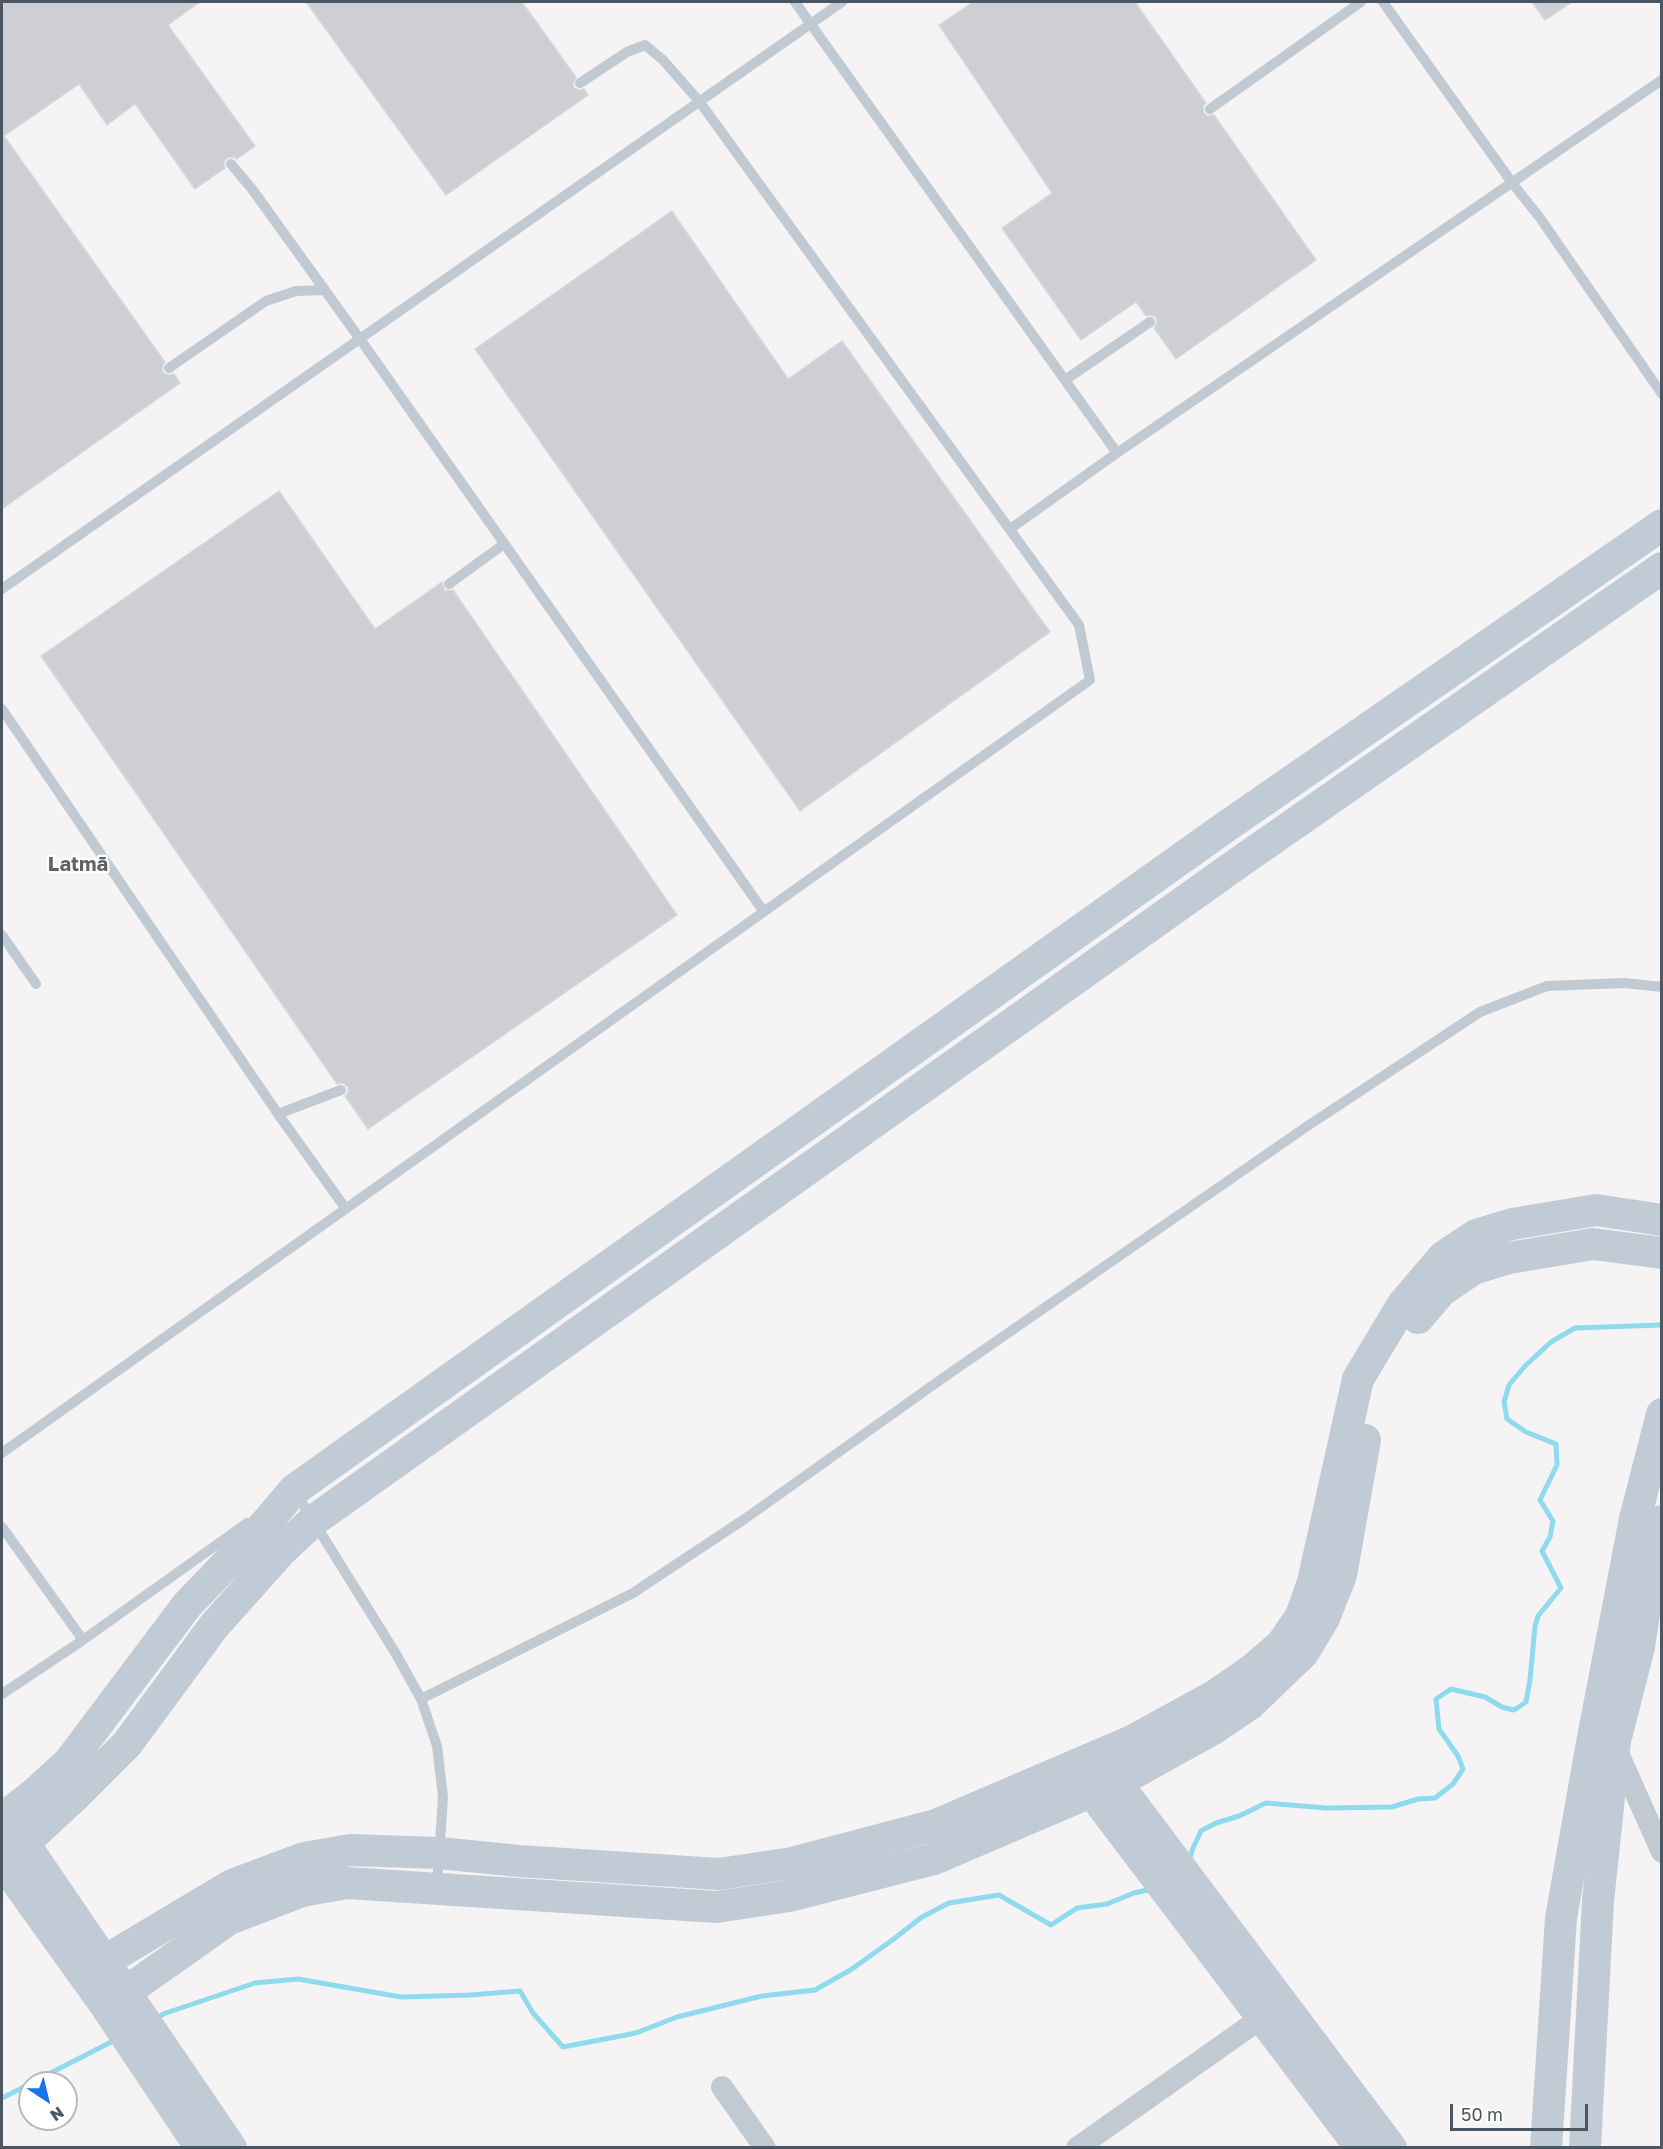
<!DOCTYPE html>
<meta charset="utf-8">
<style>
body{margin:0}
#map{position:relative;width:1663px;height:2149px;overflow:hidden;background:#f5f3f3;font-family:"Golos Text",sans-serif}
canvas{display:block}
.frame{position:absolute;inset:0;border:3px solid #4a5661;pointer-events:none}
.north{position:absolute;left:18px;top:2071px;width:60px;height:60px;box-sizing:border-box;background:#fff;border:2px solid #b7bbc0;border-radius:50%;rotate:145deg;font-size:16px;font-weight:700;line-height:24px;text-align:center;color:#4a5661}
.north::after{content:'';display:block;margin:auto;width:21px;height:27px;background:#1a73e8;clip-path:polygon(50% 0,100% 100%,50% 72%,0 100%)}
.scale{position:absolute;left:1450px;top:2104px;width:138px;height:27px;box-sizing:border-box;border:3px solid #4a5661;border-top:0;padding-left:8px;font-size:18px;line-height:21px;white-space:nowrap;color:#4a5661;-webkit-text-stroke:4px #fff;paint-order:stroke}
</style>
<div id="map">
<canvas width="1663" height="2149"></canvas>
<div class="frame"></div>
<div class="north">N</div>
<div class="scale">50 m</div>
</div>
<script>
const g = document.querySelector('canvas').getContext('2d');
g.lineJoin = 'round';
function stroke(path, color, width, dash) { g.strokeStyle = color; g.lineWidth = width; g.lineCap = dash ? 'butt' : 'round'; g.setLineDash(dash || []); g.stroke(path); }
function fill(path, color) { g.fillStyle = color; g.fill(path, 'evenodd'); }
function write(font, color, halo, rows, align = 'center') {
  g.font = font + ' "Golos Text",sans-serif'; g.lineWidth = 4.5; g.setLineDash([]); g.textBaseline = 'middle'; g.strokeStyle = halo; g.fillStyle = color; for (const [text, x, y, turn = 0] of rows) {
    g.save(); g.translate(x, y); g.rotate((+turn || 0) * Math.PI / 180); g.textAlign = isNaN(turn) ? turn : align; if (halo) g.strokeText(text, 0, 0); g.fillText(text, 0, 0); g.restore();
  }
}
const stream = new Path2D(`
 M1189 1861 1193 1848 1201 1831 1216 1823 1239 1816 1266 1803 1326 1808 1392 1807 1418 1799 1435 1798 1453 1784 1463 1769 1458 1756 1439 1729 1436 1699 1451 1689 1485 1697 1502 1707 1514 1710 1526 1702 1530 1680 1535 1626 1538 1616 1561 1588 1542 1551 1550 1537 1553 1521 1540 1500 1557 1465 1556 1444 1526 1432 1507 1419 1504 1402 1509 1385 1525 1366 1551 1342 1575 1328 1662 1325
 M155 2018 166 2013 255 1983 298 1979 401 1997 470 1995 520 1991 533 2013 563 2047 636 2033 677 2017 762 1996 815 1990 852 1969 891 1941 922 1917 949 1903 999 1895 1051 1925 1077 1908 1107 1904 1134 1893 1152 1889
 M31 2083 115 2040
 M2 2098 30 2084`);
const building = new Path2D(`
 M2 2H200L168 25 255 146 237 159 233 157 227 158 224 162 225 168 195 189 135 104 107 125 79 84 4 136 165 362 162 368 163 373 169 375 174 374 180 383 2 509Z
 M306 2H522L576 77 573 83 574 88 580 90 584 89 588 95 446 195Z
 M973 2H1135L1206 103 1203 106 1204 113 1207 116 1214 115 1316 260 1176 359 1154 328 1157 322 1156 317 1150 315 1146 316 1136 302 1081 340 1002 228 1052 193 939 25Z
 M1532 2H1572L1545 20Z
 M672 211 788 379 842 341 1050 632 800 811 475 349Z
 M279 491 375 629 442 582 445 591 453 590 677 915 368 1129 345 1096 348 1092V1087L343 1083 337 1084 41 656Z`);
const lane = new Path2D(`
 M795 2 1117 453
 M1383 2 1513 184 1540 218 1662 394
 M1210 109 1361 2
 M231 164 252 189 360 339 764 912
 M169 368 266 301 296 291 325 290
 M1065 380 1150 322
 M1010 529 1117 453 1662 80
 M449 584 504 544
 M2 589 842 2
 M2 709 278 1114 346 1209
 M2 935 36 984
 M278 1114 341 1090
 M2 1453 1090 680 1079 625 699 101 663 60 645 45 627 52 580 83
 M296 1493 396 1654 421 1699 437 1746 443 1797 437 1886
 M2 1527 83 1640
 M2 1694 83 1640 247 1523
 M421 1699 633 1593 746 1518 943 1378 1306 1127 1480 1012 1547 986 1625 983 1662 987`);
const street = new Path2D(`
 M1616 1749 1662 1852
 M722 2087 765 2148
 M1077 2148 1274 2009`);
const secondary = new Path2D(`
 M1418 1318 1441 1291 1473 1269 1509 1258 1593 1244 1662 1253
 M1103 1765 1391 2148
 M1079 1775 1361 2148
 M2 1819 34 1794 69 1762 187 1605 266 1523 294 1490 1224 828 1662 525
 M12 1826 231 2148
 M2 1858 24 1843 76 1795 127 1744 214 1626 281 1551 313 1521 1241 861 1662 568
 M2 1861 106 2006 201 2148
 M83 1974 232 1885 304 1858 350 1850 439 1853 519 1861 719 1874 792 1863 936 1825 1132 1741 1216 1695 1252 1670 1282 1644 1301 1616 1313 1582 1358 1379 1403 1304 1443 1257 1476 1235 1512 1224 1596 1210 1662 1220
 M106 2006 229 1919 302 1891 347 1883 717 1907 789 1896 934 1859 1130 1775 1213 1729 1250 1704 1303 1653 1324 1618 1341 1575 1365 1440
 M1546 2148 1561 1918 1592 1743 1635 1519 1662 1414
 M1585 2148 1598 1901 1615 1741 1639 1647 1652 1561 1662 1521`);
const neighbourhoodNames = [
 ["Latmā",78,865]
];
stroke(stream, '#90daee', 5);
fill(building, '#cdcfd5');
stroke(building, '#d7d9de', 1.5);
stroke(lane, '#c1cad2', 10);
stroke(street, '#c1cad2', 22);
stroke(secondary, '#c1cbd6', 32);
write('bold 20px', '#5f6368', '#fff', neighbourhoodNames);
</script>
